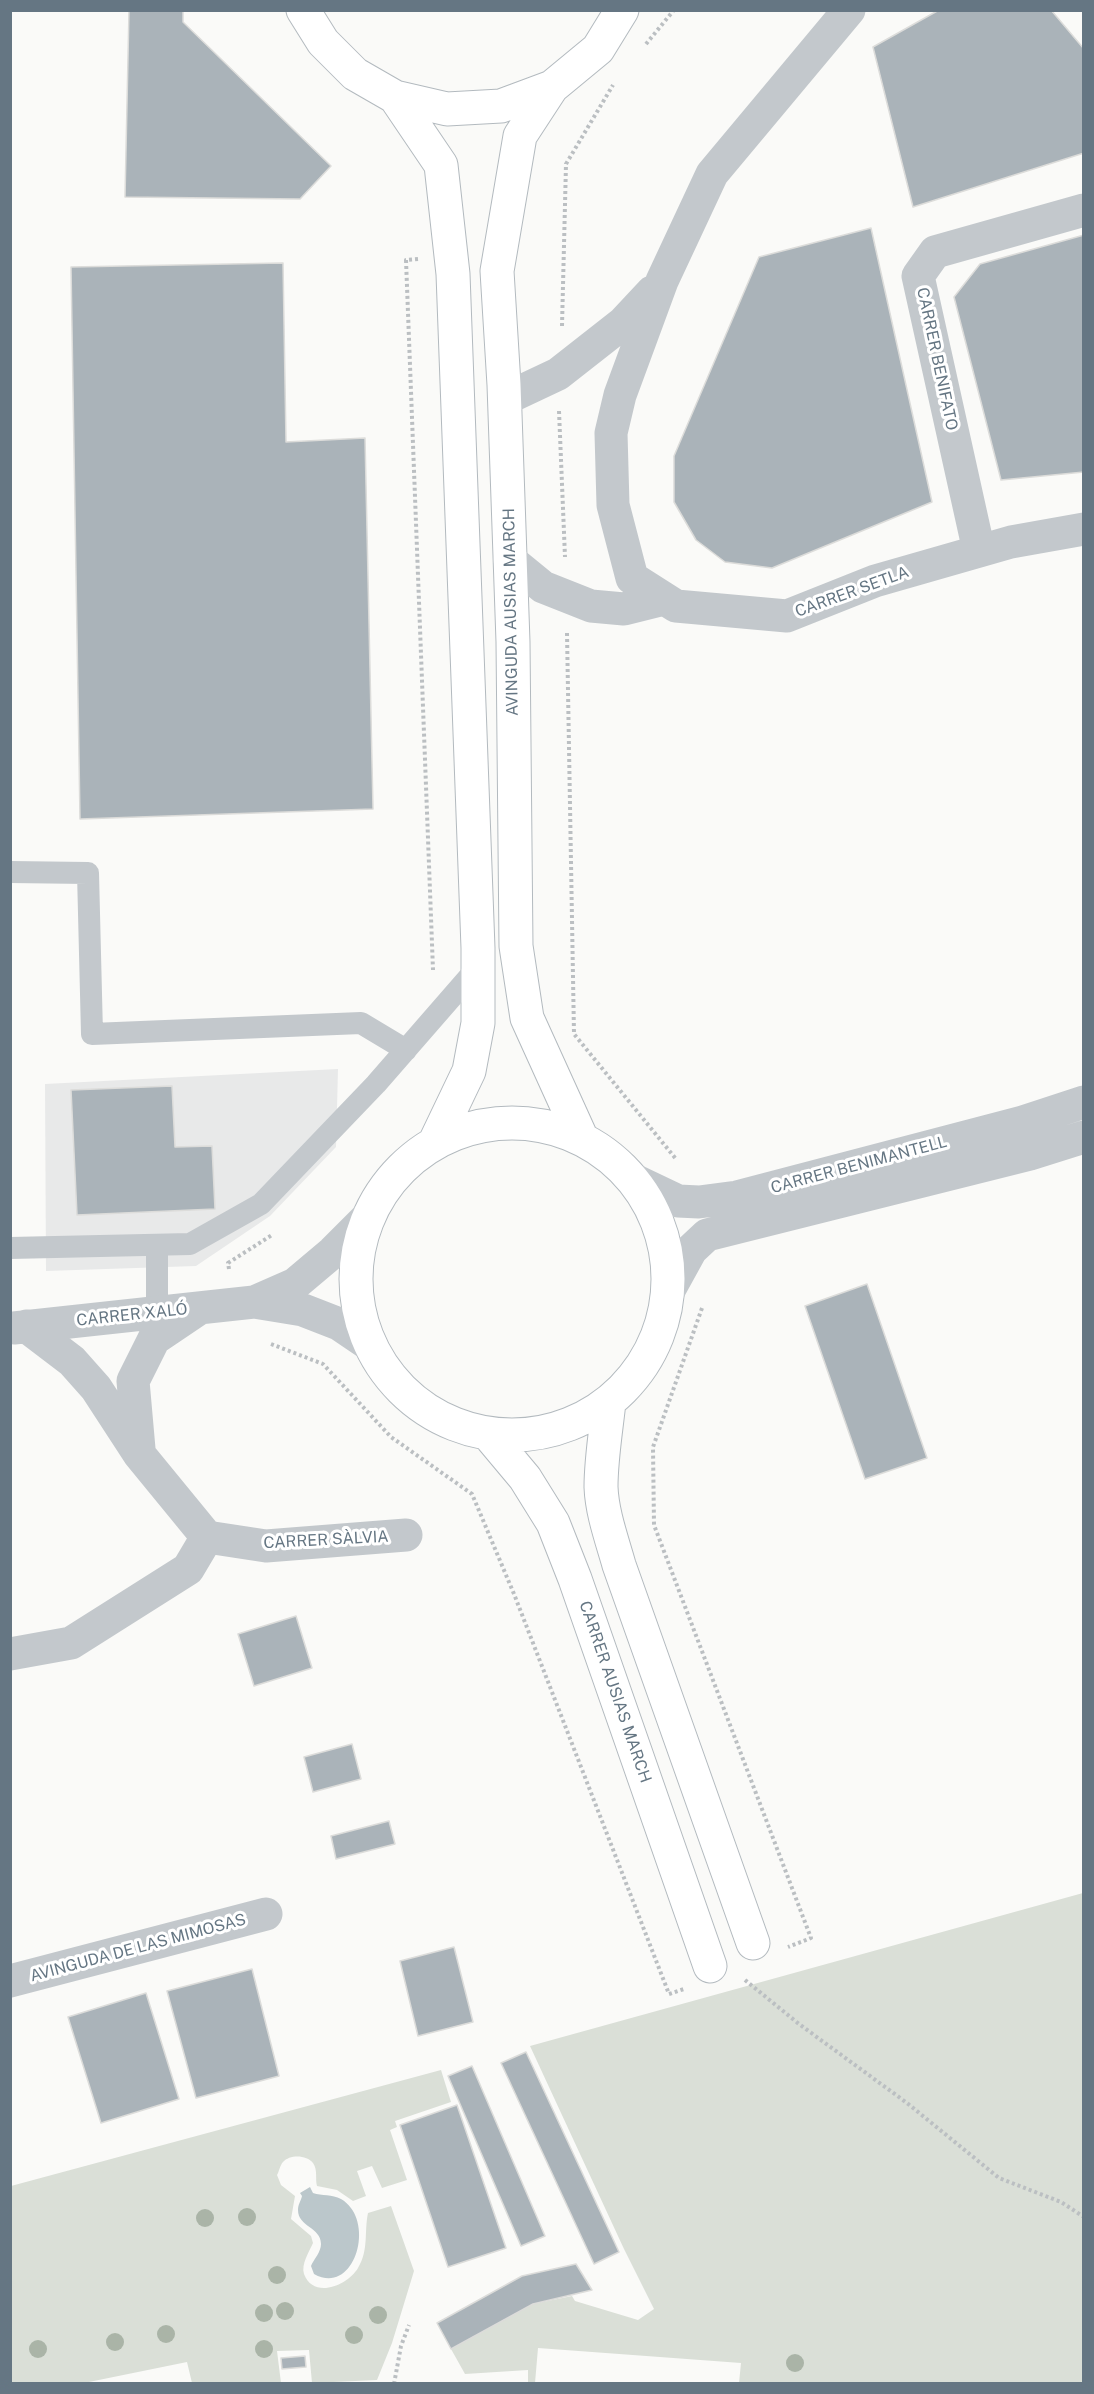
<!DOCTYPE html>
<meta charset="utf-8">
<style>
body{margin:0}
#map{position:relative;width:1094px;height:2394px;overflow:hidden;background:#fafaf8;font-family:"Public Sans",sans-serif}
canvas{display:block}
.frame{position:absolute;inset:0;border:12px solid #657683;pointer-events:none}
</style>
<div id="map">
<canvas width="1094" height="2394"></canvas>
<div class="frame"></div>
</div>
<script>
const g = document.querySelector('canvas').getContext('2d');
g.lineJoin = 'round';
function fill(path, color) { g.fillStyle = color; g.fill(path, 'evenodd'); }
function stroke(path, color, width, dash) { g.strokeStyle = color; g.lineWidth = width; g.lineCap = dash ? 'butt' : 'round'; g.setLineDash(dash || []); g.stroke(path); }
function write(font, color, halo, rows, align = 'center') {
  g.font = font + ' "Public Sans",sans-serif'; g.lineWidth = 6; g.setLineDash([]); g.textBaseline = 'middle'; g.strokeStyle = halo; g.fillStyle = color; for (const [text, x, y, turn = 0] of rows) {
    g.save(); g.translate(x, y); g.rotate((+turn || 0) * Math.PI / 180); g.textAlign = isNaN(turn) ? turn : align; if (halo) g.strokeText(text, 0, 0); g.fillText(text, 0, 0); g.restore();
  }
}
const built = new Path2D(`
 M338 1069 336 1147 270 1216 196 1266 46 1271 45 1084Z`);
const green = new Path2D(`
 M1083 1893V2383H739L741 2363 538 2348 535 2383H528V2370L465 2374 451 2349 533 2304 572 2296 575 2301 638 2320 654 2309 624 2249 530 2046Z
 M441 2070 451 2102 395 2121 397 2127 390 2130 407 2180 382 2188 372 2166 357 2171 366 2196 353 2201 337 2190 317 2186C315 2179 318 2170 313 2163 307 2155 290 2154 283 2162 280 2165 279 2172 277 2175L281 2185 295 2196 291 2219 311 2236 313 2243C309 2252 301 2264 304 2274 314 2300 348 2285 358 2268 369 2250 364 2232 368 2213L391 2206 414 2271 392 2343 377 2380 312 2383 309 2350 277 2351 281 2383H192L187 2362 84 2383H11V2186Z`);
const water = new Path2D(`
 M310 2187 313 2193C322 2196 332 2194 341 2199 377 2220 355 2297 314 2274L311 2266C314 2259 321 2252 321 2244 321 2227 298 2227 298 2210 298 2204 301 2201 302 2196L300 2193Z`);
const building = new Path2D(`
 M129 10H183V22L331 166 300 199 125 197Z
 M939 10H1051L1084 49V153L913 207 873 47Z
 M871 228 932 502 772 568 725 562 696 540 674 502V456L759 257Z
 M1084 235V472L1001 480 954 297 980 264Z
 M283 263 286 442 365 438 373 809 80 819 71 267Z
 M172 1086 175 1147 212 1146 215 1209 77 1215 71 1090Z
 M867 1284 927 1458 865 1479 805 1306Z
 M296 1616 312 1668 254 1686 238 1634Z
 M352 1744 361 1779 313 1792 304 1757Z
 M389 1821 395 1844 336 1859 331 1836Z
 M454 1947 473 2022 418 2036 400 1961Z
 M252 1969 279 2076 196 2098 167 1991Z
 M146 1993 179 2099 101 2123 68 2017Z
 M526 2052 619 2252 594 2264 501 2063Z
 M472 2066 545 2236 521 2246 448 2076Z
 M457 2105 506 2248 448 2267 400 2125Z
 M576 2264 592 2290 533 2304 451 2349 437 2323 522 2276Z
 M305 2356 306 2367 282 2369 281 2358Z`);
const path = new Path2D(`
 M646 44 674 10
 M418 259 406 260 433 970
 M562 326 566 164 613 85
 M559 411 565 557
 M567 633 574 1034 676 1159
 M229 1269 228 1263 272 1235
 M702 1308 653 1447 654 1525 811 1938 788 1947
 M271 1344 323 1364 391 1437 472 1494 514 1594 669 1994 684 1989
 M745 1980 799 2024 907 2103 999 2178 1061 2202 1084 2217
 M394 2384 401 2346 409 2325`);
const service = new Path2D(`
 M10 872 88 873 92 1034 361 1023 406 1050
 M157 1245V1312
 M10 1248 190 1244 261 1204 376 1084 477 968`);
const minor = new Path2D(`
 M849 10 712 174 662 281 620 395 611 433 613 505 632 578 676 606 787 616 875 581 1011 542 1084 529
 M505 399 558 374 623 323 652 292
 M979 551 918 276 935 252 1084 210
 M510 560 543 587 591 606 624 609 664 599
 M636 1181 678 1201 699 1202 737 1197 1023 1122 1084 1102
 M669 1290 691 1250 707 1235 1030 1154 1084 1137
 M254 1302 295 1284 333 1252 368 1217
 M26 1326 72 1361 96 1388 139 1454 207 1537 266 1546 406 1535
 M14 1328 254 1302 303 1310 339 1324 370 1345
 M139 1449 133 1381 154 1339 197 1310
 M10 1654 71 1643 188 1569 207 1537
 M10 1981 266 1914`);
const secondary = new Path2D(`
 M303 10 323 42 355 74 395 97 447 109 501 106 552 87 598 49 622 10
 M552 87 520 136 497 271 504 385 513 642 516 946 527 1018 581 1137
 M395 97 441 165 453 274 478 948V1023L469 1071 435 1142
 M356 1279a156 156 0 1 1 312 0a156 156 0 1 1-312 0Z
 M609 1402C606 1430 601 1459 601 1487 602 1513 612 1540 619 1565L753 1943
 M489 1435 525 1478 553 1523 575 1579 710 1966`);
const trees = [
 [247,2217],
 [205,2218],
 [277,2275],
 [285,2311],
 [264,2313],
 [378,2315],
 [166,2334],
 [354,2335],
 [115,2342],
 [38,2349],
 [264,2349],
 [795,2363]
];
const streetNames = [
 ["CARRER BENIFATO",937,359,78],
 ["CARRER SETLA",852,592,-20],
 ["AVINGUDA AUSIAS MARCH",511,612,-91],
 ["CARRER BENIMANTELL",859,1165,-15],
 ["CARRER XALÓ",132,1315,-6],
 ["CARRER SÀLVIA",326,1540,-3],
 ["CARRER AUSIAS MARCH",615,1692,71],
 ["AVINGUDA DE LAS MIMOSAS",138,1948,-15]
];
fill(built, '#e8e9e9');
fill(green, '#dadfd7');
fill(water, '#bbc7cb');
fill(building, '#aab3b9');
stroke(building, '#dcdcda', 1.5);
stroke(secondary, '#b3babf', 35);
stroke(path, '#bbbfc2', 4, [3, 3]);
stroke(service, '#c3c8cc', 22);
stroke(minor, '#c3c8cc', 33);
stroke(secondary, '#fff', 33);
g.fillStyle = '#aab4a7';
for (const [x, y] of trees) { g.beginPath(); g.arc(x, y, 9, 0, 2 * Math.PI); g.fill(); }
write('16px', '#657683', '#fff', streetNames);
</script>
